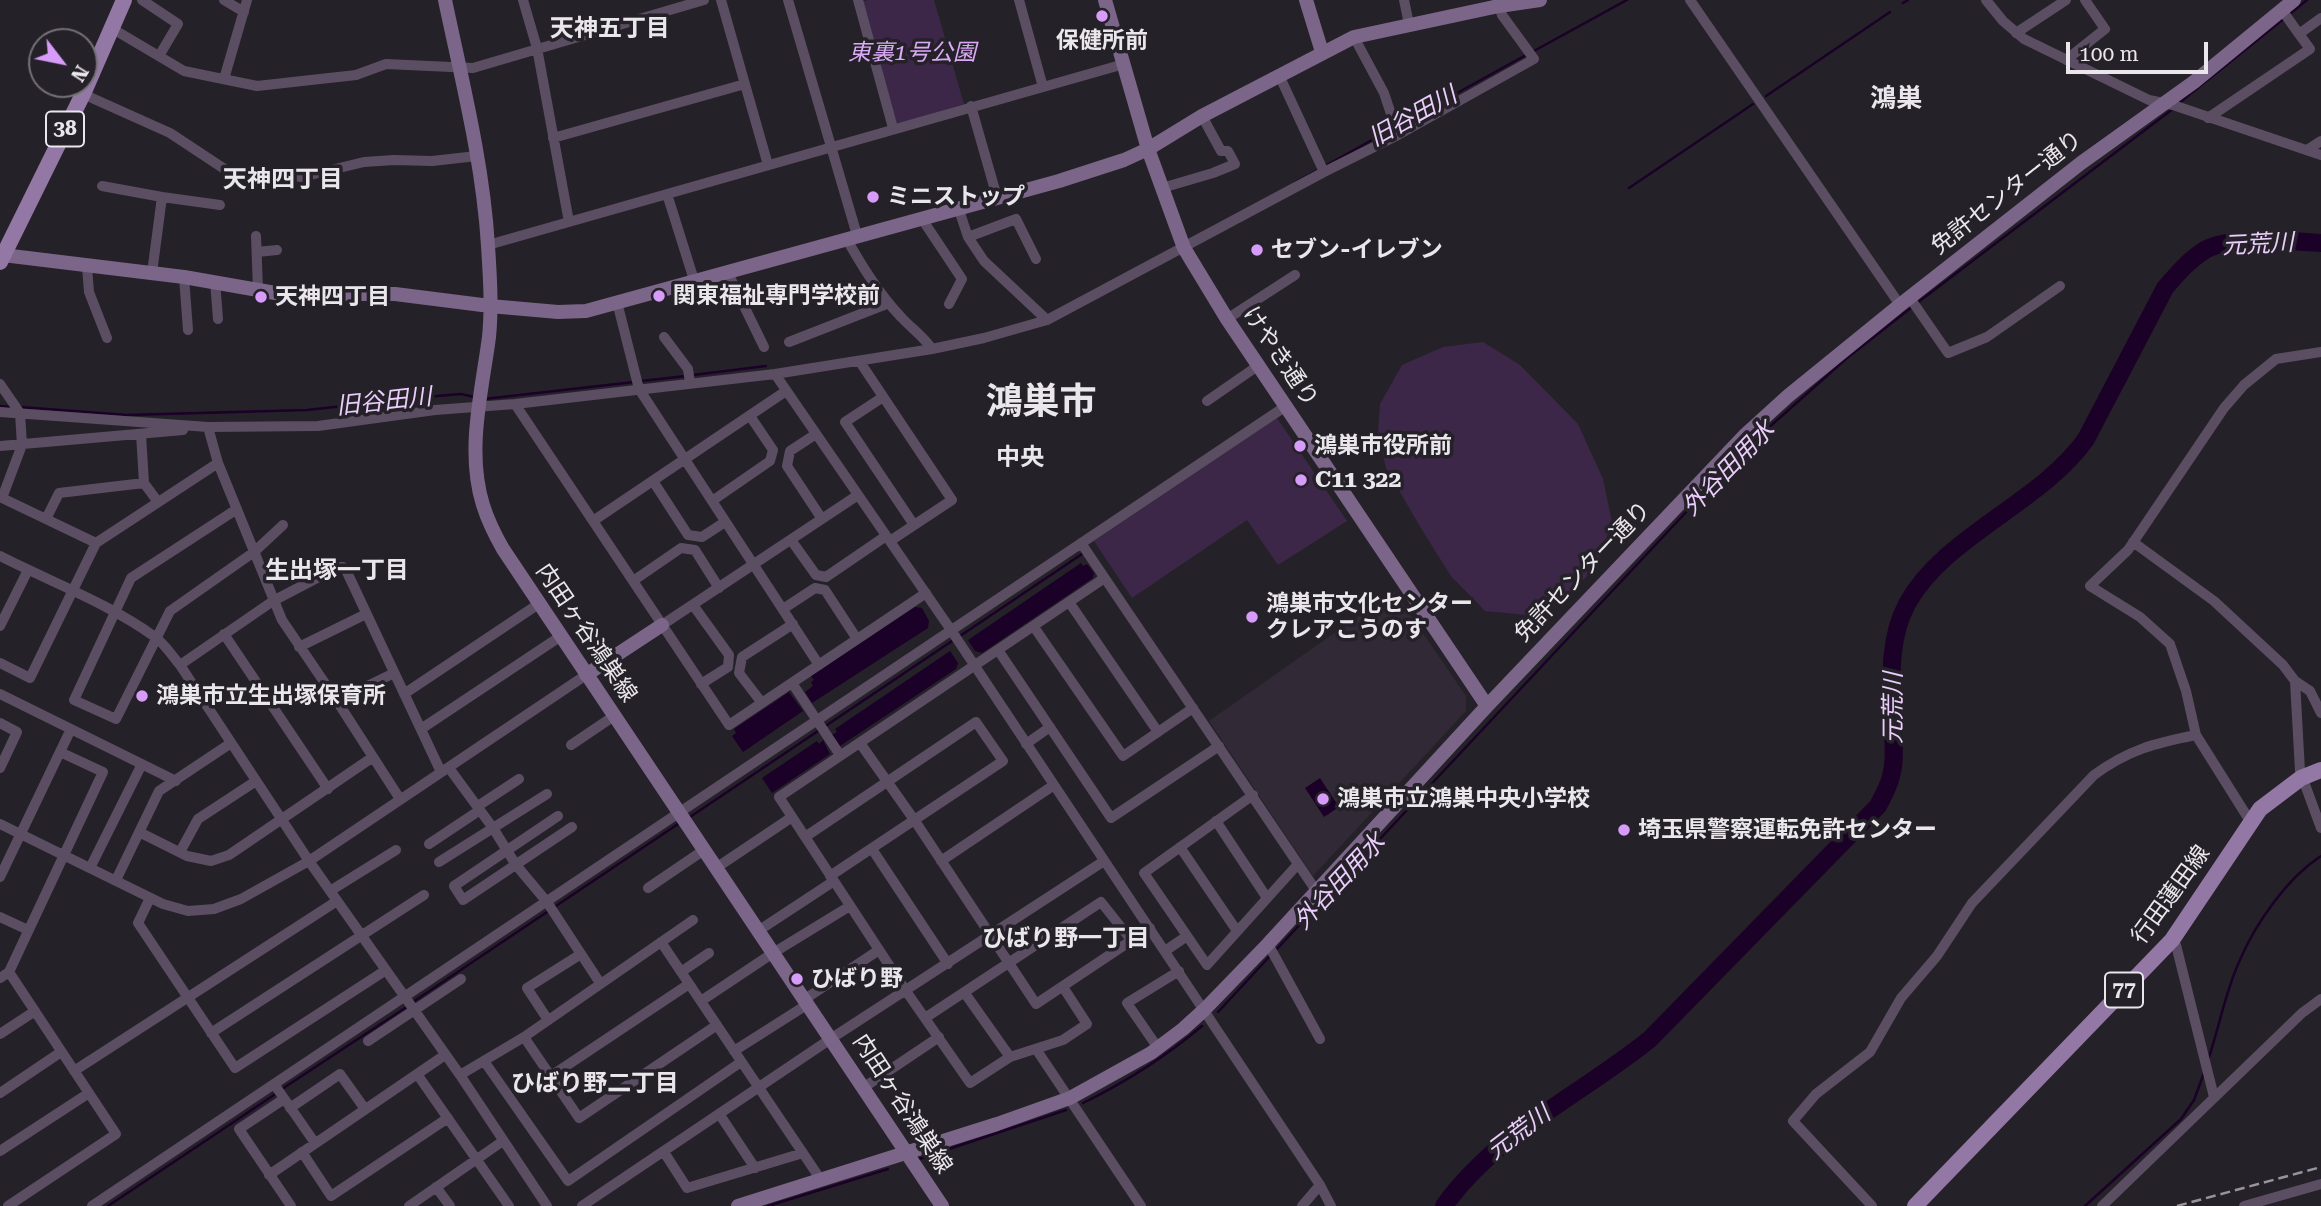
<!DOCTYPE html>
<meta charset="utf-8">
<style>
body{margin:0}
#map{position:relative;width:2321px;height:1206px;overflow:hidden;background:#252128;font-family:"Roboto Serif",serif}
canvas{display:block}
.north{position:absolute;left:28px;top:28px;width:70px;height:70px;box-sizing:border-box;background:#252128;border:2px solid #747076;border-radius:50%;rotate:122deg;font-size:19px;font-weight:700;line-height:28px;text-align:center;color:#eae7ec}
.north::after{content:'';display:block;margin:auto;width:24px;height:32px;background:#d79bf9;clip-path:polygon(50% 0,100% 100%,50% 72%,0 100%)}
.scale{position:absolute;left:2066px;top:42px;width:142px;height:32px;box-sizing:border-box;border:4px solid #eae7ec;border-top:0;padding-left:9px;font-size:21px;line-height:24px;white-space:nowrap;color:#eae7ec;-webkit-text-stroke:5px #252128;paint-order:stroke}
</style>
<div id="map">
<canvas width="2321" height="1206"></canvas>
<div class="north">N</div>
<div class="scale">100 m</div>
</div>
<script>
const g = document.querySelector('canvas').getContext('2d');
g.lineJoin = 'round';
function fill(path, color) { g.fillStyle = color; g.fill(path, 'evenodd'); }
function stroke(path, color, width, dash) { g.strokeStyle = color; g.lineWidth = width; g.lineCap = dash ? 'butt' : 'round'; g.setLineDash(dash || []); g.stroke(path); }
function write(font, color, halo, rows, align = 'center') {
  g.font = font + ' "Roboto Serif","Noto Sans JP",serif'; g.lineWidth = 7; g.setLineDash([]); g.textBaseline = 'middle'; g.strokeStyle = halo; g.fillStyle = color; for (const [text, x, y, turn = 0] of rows) {
    g.save(); g.translate(x, y); g.rotate((+turn || 0) * Math.PI / 180); g.textAlign = isNaN(turn) ? turn : align; if (halo) g.strokeText(text, 0, 0); g.fillText(text, 0, 0); g.restore();
  }
}
const built = new Path2D(`
 M1394 591 1466 696V711L1313 876 1209 721Z`);
const green = new Path2D(`
 M868 0H934L964 104 899 124 896 121 861 2Z
 M1483 342 1520 365 1578 424 1603 479 1612 522 1596 568 1558 603 1527 615 1485 611 1451 576 1422 530 1386 468 1378 434 1380 404 1402 365 1443 347Z
 M1277 418 1347 521 1278 565 1247 520 1132 598 1094 541Z`);
const water = new Path2D(`
 M1081 563 1083 566 1087 564 1094 573 1093 578 982 653 975 651 968 640Z
 M915 607 922 608 929 621 928 628 812 703 805 692 813 686 811 682 814 680 811 676Z
 M950 651 958 663 956 669 840 746 832 735 837 732 835 729Z
 M789 692 803 711 743 752 732 736 736 733 734 729Z
 M823 740 830 754 772 793 762 778 817 741 819 744Z
 M1320 778 1339 807 1324 817 1305 788Z`);
const stream = new Path2D(`
 M1903 3 1908 0
 M1532 52 1627 0
 M1766 96 1890 12
 M2179 103 2307 0
 M1296 182 1526 55
 M1629 188 1753 104
 M1917 303 2174 108
 M693 375 766 366
 M641 381 686 376
 M484 399 634 382
 M0 406 10 407
 M20 407 127 415 307 410 426 397 461 394 474 397
 M960 636 1082 554
 M690 817 955 639
 M1275 951 1748 446 1847 358 1912 307
 M413 1002 681 822
 M1218 1012 1270 956
 M2208 1060C2219 1028 2225 993 2239 962 2255 924 2287 878 2321 856
 M282 1089 408 1006
 M1083 1103C1126 1082 1165 1057 1202 1026
 M919 1159 1066 1110
 M108 1206 277 1093
 M768 1206 888 1169
 M2085 1206 2181 1119 2194 1100 2204 1073`);
const river = new Path2D(`
 M1444 1206C1497 1132 1581 1095 1650 1039L1878 806C1883 796 1889 786 1891 776 1895 763 1894 748 1893 734 1892 691 1886 643 1907 604 1944 536 2041 503 2086 439L2165 288C2177 274 2189 260 2205 250 2228 236 2293 241 2321 243`);
const street = new Path2D(`
 M142 0 178 24 159 56
 M224 0 244 12
 M523 0 537 48 569 222
 M721 0 768 165
 M788 0 857 235
 M858 0 893 128
 M1019 0 1043 87
 M1404 0 1409 24
 M1690 0 1900 305
 M1986 0 2003 21 2024 39 2149 100 2173 105 2321 155
 M2282 10 2299 34
 M113 29 184 71 257 86 356 75 386 64 473 68 704 0
 M2016 33 2066 0
 M2066 60 2105 29 2085 0
 M1279 75 1324 172
 M224 79 247 0
 M83 94 170 133 226 170 302 177 364 162 394 160 432 161 477 156
 M971 106 997 197
 M2208 118 2310 49 2299 34 2321 18
 M1398 135 1534 59 1502 15 1497 1
 M553 138 745 84
 M2307 150 2321 141
 M102 186 162 197 152 273
 M1162 188 1213 173 1235 164 1228 151H1221L1202 116
 M667 194 694 280
 M162 197 220 205
 M958 207 968 237 984 261 1047 320
 M924 217 926 225 962 279 949 304
 M256 236 258 290
 M968 237 1016 219 1036 259
 M846 238C862 266 879 294 901 317 911 328 923 336 932 349
 M488 245 1124 64
 M257 252 277 250
 M87 267 89 292 107 338
 M727 271 764 347
 M184 277 188 330
 M215 281 218 319
 M1910 298 1948 353 1987 337 2060 286
 M617 302 639 389 819 665
 M1227 319 1295 275
 M664 337 688 369 690 383
 M789 342 889 303
 M860 362 952 500 890 541
 M775 374 951 630 1320 1185 1331 1206
 M0 384 20 413 22 445 2 498 96 543
 M883 397 845 422 914 525
 M1207 401 1259 365
 M515 404 729 725 926 593
 M0 412 208 427 318 426 435 410 515 404 775 374 932 349 984 338 1047 320 1324 172 1398 135 1384 93 1354 37
 M208 427 218 463 282 620 337 701 400 799
 M141 434 144 483 158 502
 M816 434 790 451 787 466 822 519
 M0 446 183 430
 M653 481 688 535 702 537 725 522
 M712 501 770 461 773 450 750 416
 M237 509 131 578 74 700 116 719 170 611 254 552 283 525
 M46 519 59 493 144 483
 M593 521 786 391
 M791 540 816 575 826 577 886 536
 M2133 542 2214 601 2283 665 2295 681 2300 771 2321 828
 M1081 543 1317 892
 M0 556C51 582 108 603 155 637 165 644 172 656 180 665L309 861 460 1075 547 1206
 M633 581 681 548 695 550 719 588
 M1069 602 1158 732
 M693 605 729 655 728 667 701 684
 M783 609 815 588 825 590 857 639
 M662 625 858 495
 M0 626 28 570
 M1034 627 1123 756 1193 708
 M224 634 328 789
 M299 647 366 614
 M998 650 1111 818 1219 746
 M0 663 30 678 96 543 218 463
 M180 665 273 601 338 567H343L346 570 441 772
 M2295 681 2310 691 2321 713
 M792 683 840 755
 M0 694 176 781
 M404 694 540 603
 M337 701 394 673
 M762 703 739 673 742 657 793 624
 M0 723 17 732 0 768
 M421 729 561 636
 M860 743 915 821 1036 1004 1150 928
 M1026 744 1050 727
 M571 745 614 716
 M449 768 493 828 516 865 547 902 600 983
 M1253 795 1144 873 1207 965 1298 864
 M478 806 519 779
 M558 816 454 886 463 900 572 827
 M1216 821 1267 898
 M2250 821 2196 735 2186 691 2170 644 2140 617 2090 586 2128 550 2224 408 2244 385 2276 359 2321 352
 M0 824 163 904 188 911 214 909 241 899 309 861 586 675
 M139 832 187 856 211 861 229 855 373 757
 M805 837 976 722 1003 761 830 876
 M429 844 480 810
 M1180 847 1237 931
 M872 849 948 964
 M180 852 198 819 256 781
 M941 861 1054 785
 M439 862 547 794
 M90 868 142 764
 M716 868 792 817
 M0 877 71 729
 M116 880 159 791 231 743
 M648 888 704 850
 M330 891 396 850
 M150 898 138 923 235 1068 386 970
 M0 917 28 930
 M758 931 834 881
 M2172 940 2176 945 2214 1097
 M661 942 821 1180
 M1268 944 1320 1039
 M1165 951 1187 936
 M681 972 709 953
 M0 978 9 972 103 772 60 752
 M1063 987 1087 1024 1063 1040 1010 1057 970 1083 906 991 779 797 1103 579
 M964 992 1010 1057
 M805 999 879 950
 M701 1001 773 953 850 906
 M925 1018 1101 902 1132 941
 M548 1020 527 988 581 954
 M211 1033 424 895
 M0 1034 35 1011
 M524 1037 579 1118 717 1025
 M368 1041 461 979
 M1158 1048 1127 1003 1179 971
 M1036 1049 1141 1206
 M734 1051 808 1004
 M484 1061 568 1181 741 1062
 M74 1071 337 901
 M417 1074 509 1206
 M460 1075 524 1037 693 920
 M551 1076 689 984
 M274 1084 315 1143
 M863 1088 939 1037
 M0 1093 61 1052
 M284 1099 239 1129 291 1206
 M290 1108 340 1074 365 1109
 M720 1115 755 1168
 M0 1151 89 1093
 M302 1152 331 1196 448 1118
 M664 1152 687 1188 803 1153
 M269 1175 445 1055
 M436 1187 450 1206
 M8 1206 116 1134 9 972
 M92 1206 1286 406
 M409 1206 503 1141
 M582 1206 832 1038 1104 861
 M1302 1206 1320 1185
 M1872 1206 1793 1121 1816 1094 1870 1052 1901 998 1937 956 1972 903 2094 775C2128 750 2155 743 2196 735
 M2102 1206 2302 1013 2321 999
 M2244 1206 2321 1184`);
const secondary = new Path2D(`
 M445 0C462 81 483 163 488 246 490 276 492 307 489 337 482 391 466 451 483 505 488 521 495 535 503 549L942 1206
 M1105 0 1148 149 1184 248 1227 319 1487 706
 M1306 0 1322 52
 M3 255 184 277 281 294H395L490 306 558 312 586 311 1059 181 1124 160 1148 149 1202 116 1354 37 1499 6 1540 0
 M586 675 662 625
 M738 1206 997 1124 1070 1098 1151 1053 1183 1029 1204 1010 1268 944 1487 706 1744 436 1788 396 1900 305 2081 163 2194 82 2294 0`);
const primary = new Path2D(`
 M0 262 83 94 124 0
 M1915 1206 2172 940 2260 809 2301 778 2321 770`);
const rail = new Path2D(`
 M2177 1206 2321 1167`);
const markers = [
 [1102,16,7,"#d79bf9"],
 [873,197,7,"#d79bf9"],
 [1257,250,7,"#d79bf9"],
 [659,296,7,"#d79bf9"],
 [261,297,7,"#d79bf9"],
 [1300,446,7,"#d79bf9"],
 [1301,480,7,"#d79bf9"],
 [1252,617,7,"#d79bf9"],
 [142,696,7,"#d79bf9"],
 [1323,799,7,"#d79bf9"],
 [1624,830,7,"#d79bf9"],
 [797,979,7,"#d79bf9"]
];
const shields = [
 [65,129,38],
 [2124,990,38]
];
const shieldNames = [
 ["38",65,129],
 ["77",2124,990]
];
const poiNames = [
 ["保健所前",1102,41,"center"],
 ["ミニストップ",887,197],
 ["セブン-イレブン",1271,250],
 ["関東福祉専門学校前",673,296],
 ["天神四丁目",275,297],
 ["鴻巣市役所前",1314,446],
 ["C11 322",1315,480],
 ["鴻巣市文化センター",1266,604],
 ["クレアこうのす",1266,630],
 ["鴻巣市立生出塚保育所",156,696],
 ["鴻巣市立鴻巣中央小学校",1337,799],
 ["埼玉県警察運転免許センター",1638,830],
 ["ひばり野",811,979]
];
const parkNames = [
 ["東裏1号公園",912,53]
];
const streetNames = [
 ["免許センター通り",2007,193,-38],
 ["けやき通り",1280,357,56],
 ["免許センター通り",1583,572,-46],
 ["内田ヶ谷鴻巣線",586,633,56],
 ["行田蓮田線",2171,895,-54],
 ["内田ヶ谷鴻巣線",902,1104,57]
];
const neighbourhoodNames = [
 ["天神五丁目",610,29],
 ["天神四丁目",283,180],
 ["中央",1020,458],
 ["生出塚一丁目",337,571],
 ["ひばり野一丁目",1066,939],
 ["ひばり野二丁目",595,1084]
];
const waterNames = [
 ["旧谷田川",1413,117,-29],
 ["元荒川",2258,245,-3],
 ["旧谷田川",384,402,-6],
 ["外谷田用水",1729,469,-46],
 ["元荒川",1894,708,-90],
 ["外谷田用水",1340,882,-47],
 ["元荒川",1519,1133,-37]
];
const quarterNames = [
 ["鴻巣",1896,99]
];
const townNames = [
 ["鴻巣市",1041,403]
];
fill(built, '#312935');
fill(green, '#3d2749');
fill(water, '#1b0028');
stroke(stream, '#1b0028', 2.5);
stroke(river, '#1b0028', 18);
stroke(street, '#5b4e63', 10);
stroke(secondary, '#7b6588', 14);
stroke(primary, '#9377a4', 16);
stroke(rail, '#98959a', 2.5, [10, 5]);
for (const [x, y, r, color] of markers) { const dot = new Path2D(); dot.arc(x, y, r, 0, 2 * Math.PI); g.fillStyle = color; g.fill(dot); stroke(dot, '#252128', 2.5); }
for (const [x, y, w] of shields) { const box = new Path2D(); box.roundRect(x - w / 2, y - 17.5, w, 35, 5); g.fillStyle = '#252128'; g.fill(box); stroke(box, '#eae7ec', 2); }
write('bold 21px', '#eae7ec', null, shieldNames);
write('bold 23px', '#eae7ec', '#252128', poiNames, 'left');
write('italic 23px', '#daaaf6', '#252128', parkNames);
write('23px', '#eae7ec', '#252128', streetNames);
write('bold 24px', '#eae7ec', '#252128', neighbourhoodNames);
write('italic 24px', '#ebcefc', '#252128', waterNames);
write('bold 26px', '#eae7ec', '#252128', quarterNames);
write('bold 37px', '#eae7ec', '#252128', townNames);
</script>
